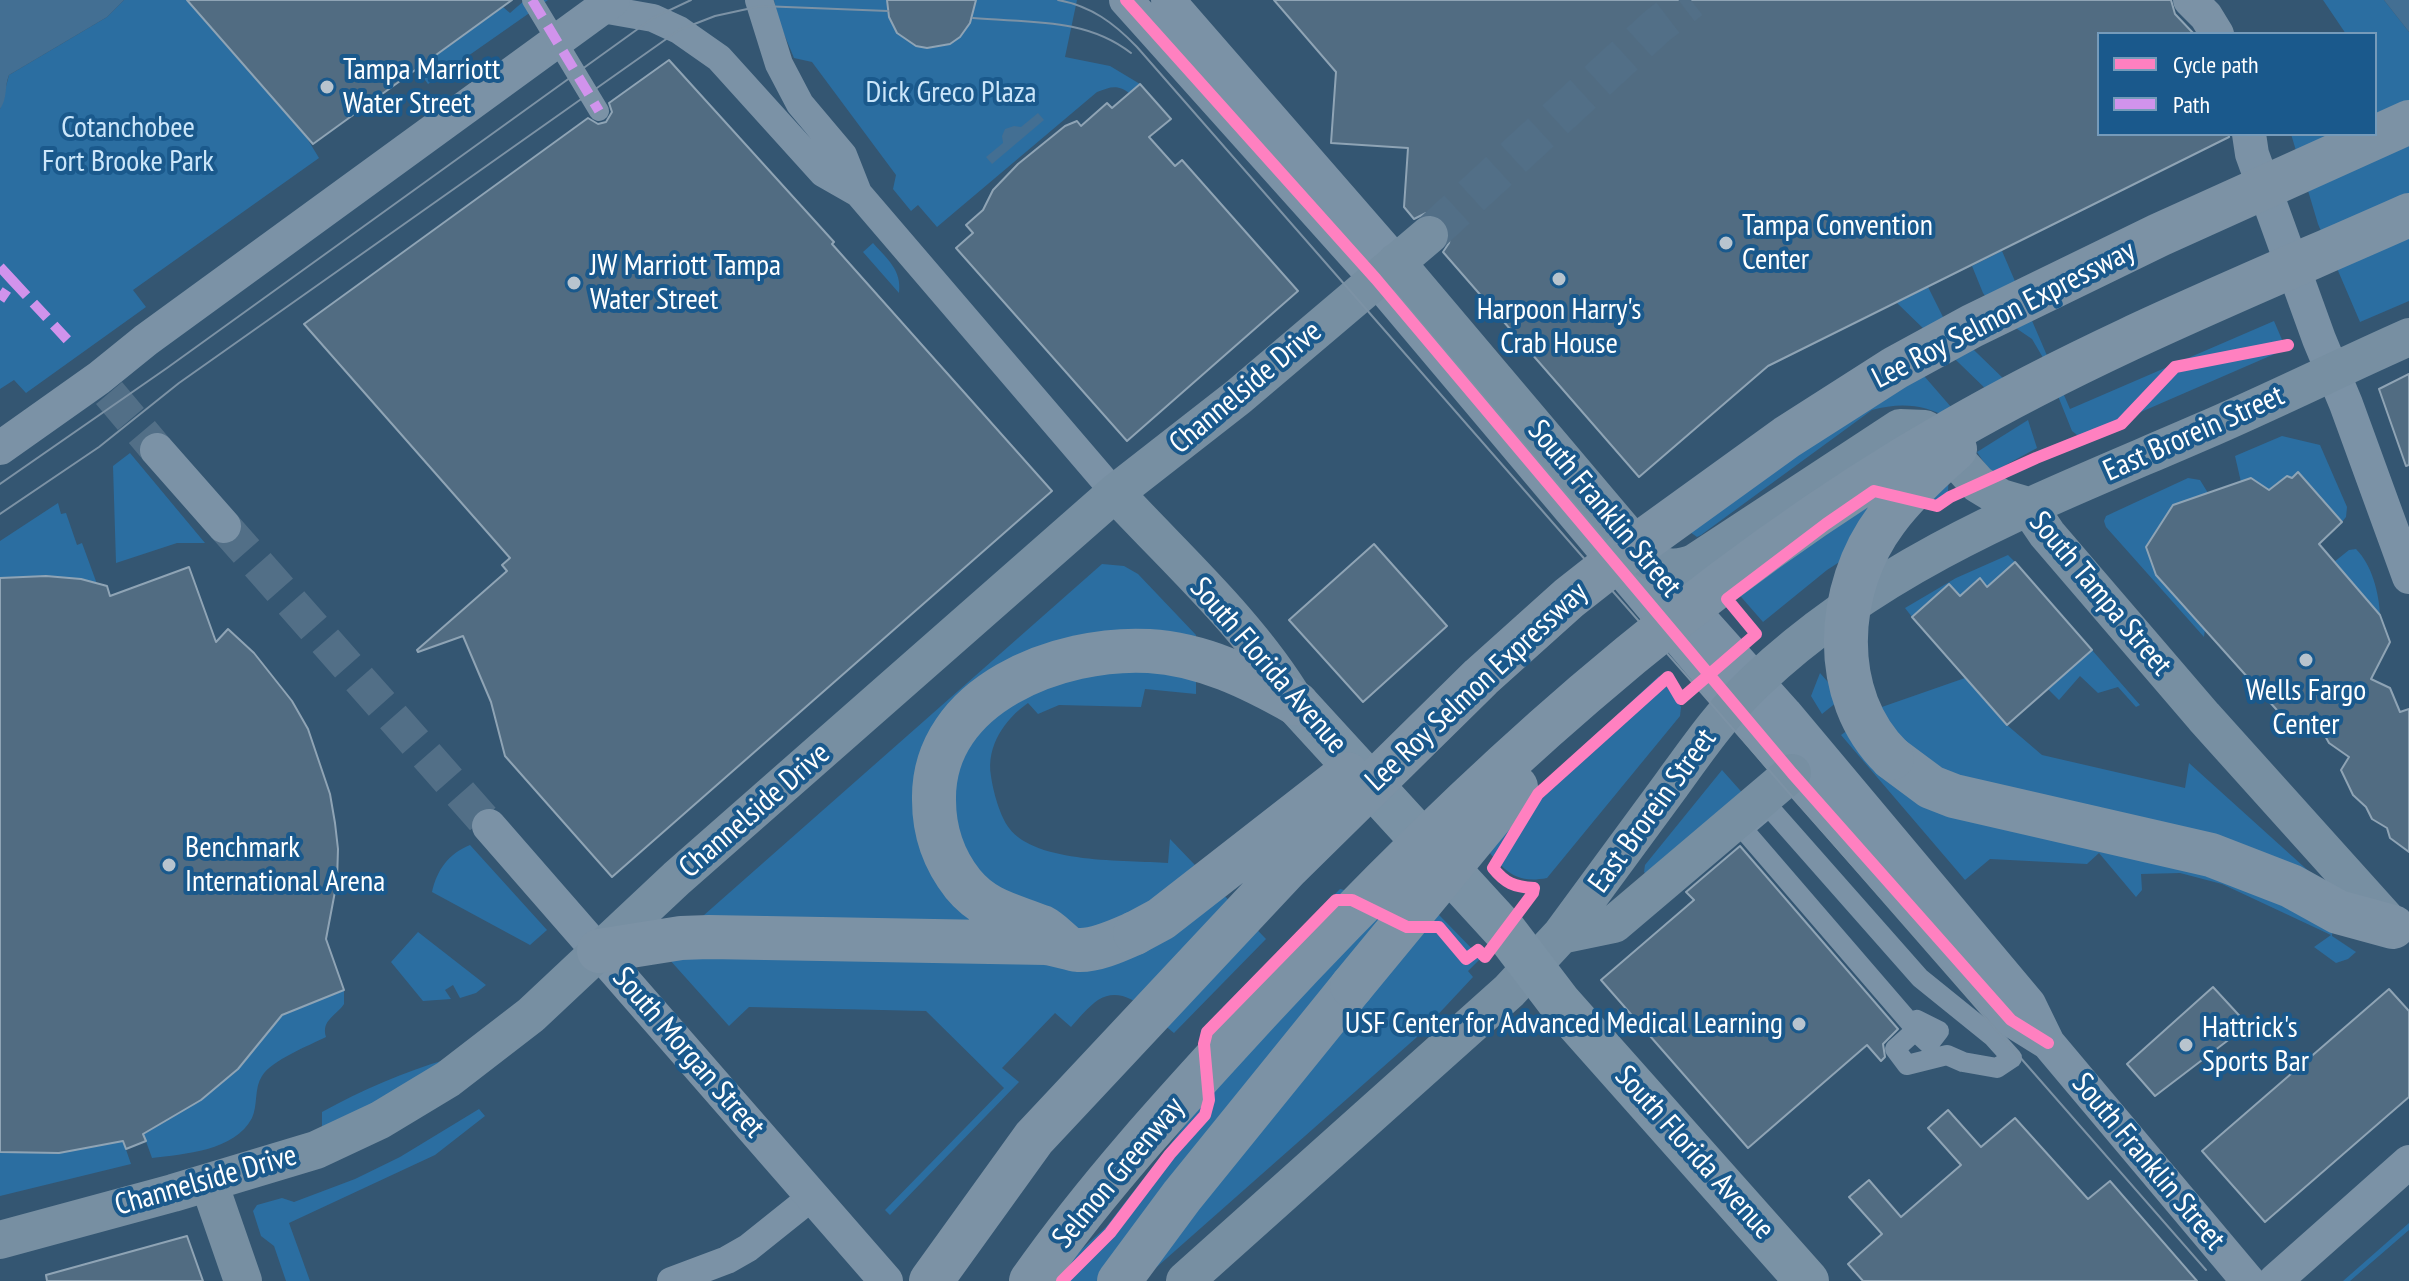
<!DOCTYPE html>
<style>
body{margin:0}
#map{position:relative;width:2409px;height:1281px;overflow:hidden;background:#345672;font-family:"PT Sans Narrow",sans-serif}
canvas{display:block}
.legend{position:absolute;left:2097px;top:32px;width:280px;height:104px;box-sizing:border-box;background:#1a598c;border:2px solid #769bba;margin:0;padding:10px 14px;list-style:none;font-size:24px;color:#fff}
.legend li{display:flex;align-items:center;gap:16px;height:40px}
.legend b{width:40px;border:2px solid #769bba}
</style>
<div id="map">
<canvas width="2409" height="1281"></canvas>
<ul class="legend">
<li><b style="height:10px;background:#ff80c0"></b>Cycle path</li>
<li><b style="height:10px;background:#d193ec"></b>Path</li>
</ul>
</div>
<script>
const g = document.querySelector('canvas').getContext('2d');
g.lineJoin = 'round';
function fill(path, color) { g.fillStyle = color; g.fill(path, 'evenodd'); }
function stroke(path, color, width, dash) { g.strokeStyle = color; g.lineWidth = width; g.lineCap = dash ? 'butt' : 'round'; g.setLineDash(dash || []); g.stroke(path); }
function write(font, color, halo, rows, align = 'center') {
  g.font = font + ' "PT Sans Narrow",sans-serif'; g.lineWidth = 8; g.setLineDash([]); g.textBaseline = 'middle'; g.strokeStyle = halo; g.fillStyle = color; for (const [text, x, y, turn = 0] of rows) {
    g.save(); g.translate(x, y); g.rotate((+turn || 0) * Math.PI / 180); g.textAlign = isNaN(turn) ? turn : align; if (halo) g.strokeText(text, 0, 0); g.fillText(text, 0, 0); g.restore();
  }
}
const green = new Path2D(`
 M124 0H187L305 135 319 158 133 290 146 307 26 393 14 380 0 389V109L9 75 107 17Z
 M525 0H548L428 84 417 69 503 7 510 13Z
 M774 0H1077L1065 57 1110 66 1140 84 1129 93C1117 84 1110 87 1097 92L937 227 918 205 911 211 893 189 896 175 812 62 794 58 779 22Z
 M2323 0H2384L2409 32V301L2360 322 2318 224 2291 134H2375V34H2346Z
 M873 243C887 259 902 270 899 293L863 252Z
 M2002 251 2070 409 2274 321 2286 349 2081 438 2072 431 2042 356 2032 339 2001 318 1983 293 1972 266Z
 M1928 287 1946 323 2008 383 1991 394 1897 303Z
 M1918 369 1958 415 1950 419C1925 404 1900 402 1872 410L1701 535 1697 537 1690 532Z
 M2028 420 2037 448 1991 473 1977 452Z
 M2282 436 2320 445 2347 507 2346 517 2342 522 2298 472 2292 478 2287 476 2269 490 2251 479 2241 482 2235 456Z
 M130 453 205 543H177L116 563 113 466Z
 M1949 468 1948 492 1827 570 1763 622 1715 567Z
 M2188 478 2200 480 2208 493 2173 505 2146 547 2156 575 2205 629 2204 637 2106 527 2104 521 2106 516Z
 M58 503 61 514 66 513 77 545 82 543 97 584 46 576 0 578V541Z
 M2356 549C2372 565 2379 593 2380 615L2334 562 2349 550Z
 M2008 555 2015 562 1987 587 1979 578 1960 596 1949 584 1912 617 1905 608 1956 578Z
 M1102 564 1124 566 1138 574 1196 635V694L1145 689 1141 707 1059 705 1038 714 1028 703C1005 719 986 746 991 776 993 791 1000 816 1009 828 1035 864 1127 860 1168 863L1170 839 1266 939 1174 1033C1154 1017 1126 982 1098 1000 1088 1007 1079 1018 1071 1027L1055 1013 1002 1068 1019 1082 890 1215 885 1210 1004 1088 926 1011 749 1007 729 1026 669 959 695 923Z
 M2092 650 2140 705 2136 707 2118 687 2098 693 2080 676 2059 700 2048 689Z
 M1820 673 1842 698 1822 714 1811 696Z
 M1659 676 1681 707 1680 716 1547 878C1511 885 1502 866 1480 842Z
 M1965 678 2007 725 2042 755 2185 788 2189 763 2334 894 1871 754 2192 860 2333 923 2332 936 2356 952 2348 959 2336 963 2314 947 2331 935 2222 884 2180 873 2141 874 2142 890 2136 897 2099 853 2087 864 1990 859 1965 880 1841 735 1879 708Z
 M1722 770 1747 798 1648 877 1644 872 1645 865Z
 M470 845 547 930 530 945 432 892C437 870 448 854 470 845Z
 M1401 876 1481 958 1468 971 1473 977 1417 1037 1150 1273 1099 1281H1047L1106 1227 1195 1112 1201 1030 1340 889 1377 898Z
 M418 932 486 985 476 993 460 998 453 985 445 990 451 999 423 1001 391 962Z
 M344 990V1004C336 1016 321 1020 326 1037 308 1046 272 1060 262 1076 254 1088 258 1105 252 1118 235 1151 184 1154 152 1158L143 1133C203 1102 230 1078 273 1027L264 1022Z
 M448 1059 403 1091 322 1128V1112C362 1090 403 1072 448 1059Z
 M479 1109 485 1116 435 1155 289 1223 310 1281H286L274 1246 261 1236 253 1211 257 1205 282 1198 294 1202 355 1179 400 1157Z
 M123 1141 131 1164 0 1196V1152L59 1153Z
 M2409 1223V1230L2350 1281H2343Z`);
const water = new Path2D(`
 M0 0H124L107 17 9 75C4 87 8 98 0 109Z
 M2384 0H2409V32Z
 M1038 113 1044 120 992 164 986 157 1003 143 1002 136 1005 129 1014 126 1021 127Z`);
const building = new Path2D(`
 M187 0H512L313 144Z
 M887 0H976L970 23 960 37 950 44 927 48 916 46 897 33 889 17Z
 M1274 0H2171L2175 14 2194 34H2099V134H2229V137L1768 366 1639 477 1443 252 1449 243 1451 232 1445 220 1437 215 1426 213 1414 219 1404 207 1408 148 1331 143 1336 72Z
 M669 60 834 242 832 244 1052 491 612 877 505 756 491 702 463 636 418 652 417 650 507 571 502 565 510 558 304 324 588 118 598 124 606 122 612 112 609 103Z
 M1140 84 1171 119 1149 137 1175 166 1182 160 1298 291 1127 441 956 248 973 233 966 225 983 210 993 190 1018 164 1065 126 1077 121 1081 126 1107 103 1112 108Z
 M2409 374V465L2406 466 2379 389Z
 M2298 472 2342 522 2319 544 2380 615 2390 642 2371 679 2390 688 2400 712 2409 709V852L2390 838 2387 828 2372 819 2366 807 2353 795 2341 770 2349 757 2329 743 2319 725 2305 730 2284 718 2156 575 2146 547 2173 505 2251 478 2269 490 2287 476 2292 478Z
 M1374 544 1447 626 1363 702 1289 620Z
 M2015 562 2092 650 2007 725 1912 617 1949 584 1960 596 1980 578 1987 587Z
 M189 567 216 642 228 629 254 653 292 701 308 729 330 794 335 823 338 849 337 881 326 939 344 990 282 1015 238 1069 201 1100 143 1134 146 1141 126 1149 123 1141 59 1153 0 1152V578L46 576 81 579 107 586 110 596Z
 M1740 846 1898 1029 1883 1044 1885 1057 1881 1061 1867 1045 1748 1148 1601 980 1694 900 1686 892Z
 M2213 987 2248 1025 2155 1096 2127 1064Z
 M2389 989 2409 1011V1097L2265 1222 2202 1151Z
 M1948 1110 1981 1147 2015 1118 2088 1199 2110 1181 2197 1281H1863L1848 1264 1882 1234 1849 1197 1869 1180 1901 1217 1961 1165 1928 1128Z
 M187 1236 203 1281H47L46 1275Z`);
const tertiaryTunnel = new Path2D(`
 M109 393 157 450
 M224 526 489 826`);
const secondaryTunnel = new Path2D(`
 M1429 235 1657 26 1691 0`);
const pedestrian = new Path2D(`
 M1769 807 1920 978 1993 1037 2012 1058 1997 1068 1963 1062 1947 1055 1907 1065 1895 1049 1915 1031 1929 1044 1939 1031 1917 1020 1912 1025 1743 829Z`);
const minor = new Path2D(`
 M759 0 779 64 800 104 843 155 858 193 1115 493
 M602 9 653 18 679 30 719 58 823 173 858 193
 M671 1281 727 1260 748 1248 813 1196`);
const tertiary = new Path2D(`
 M1126 0 1376 279 1792 773 2011 1020 2048 1043
 M1168 0 1396 262
 M2190 0 2206 16 2217 34
 M2249 134 2252 154 2319 339 2346 404 2409 577
 M0 448 99 378 146 340 613 0
 M157 450 224 526
 M1648 560 1785 713 2029 1004 2048 1043 2248 1281
 M489 826 886 1281
 M2275 1281 2409 1162`);
const secondary = new Path2D(`
 M1396 262 1648 560C1665 569 1678 570 1696 562L1900 428 1925 429 1934 435 1978 484 2001 498 2028 506 2047 534 2204 717 2393 927
 M1115 493C1177 560 1249 624 1297 704
 M1561 935 1614 924 1792 773
 M209 1183 243 1281
 M0 1240 173 1193 316 1150 380 1120 448 1079 531 1015 677 878 1115 493 1238 397 1429 235
 M1185 1281 1509 991 1561 935C1598 884 1635 834 1672 784 1698 748 1723 712 1756 681 1885 559 2040 502 2201 432 2271 402 2339 368 2409 337`);
const primary = new Path2D(`
 M1297 704 1505 931 1559 1002 1807 1281`);
const motorway = new Path2D(`
 M1892 758 1931 787 1954 796 2211 855 2291 886 2338 912 2393 927
 M1066 946C1058 940 1050 931 1042 927 1012 915 985 911 963 884 944 860 934 831 934 800 932 694 1060 646 1149 651 1202 654 1251 678 1297 704
 M599 951 681 938 709 937 1046 943C1056 944 1070 949 1078 950 1096 951 1119 940 1135 933
 M1119 1281 1182 1196 1352 986`);
const tram = new Path2D(`
 M1058 0C1091 6 1114 23 1137 47L2206 1270
 M973 18C1028 23 1085 17 1131 53
 M0 484 167 368 653 18 691 0
 M0 514 99 447 179 383 679 30 715 16 761 6 888 11`);
const pedestrianBridge = new Path2D(`
 M532 0 599 111`);
const motorwayBridge = new Path2D(`
 M1892 758C1828 696 1835 588 1886 520 1905 494 1930 471 1955 449
 M1135 933 1161 919 1347 774
 M1352 986 1516 787
 M931 1281 1034 1138 1288 867 1481 677 1569 598 1625 554 1787 437 1895 368 1972 326 2159 235 2409 122
 M1031 1281C1099 1184 1180 1097 1260 1010 1462 792 1692 579 1951 431 2096 347 2256 283 2409 215`);
const quiet = new Path2D(`
 M532 0 599 111
 M0 267 13 281 0 300
 M13 281 74 347`);
const cycleway = new Path2D(`
 M1126 0 1376 279 1792 773 2011 1020 2048 1043
 M1062 1281 1110 1233 1170 1154 1205 1115 1209 1100 1204 1044 1207 1032 1336 900H1352L1407 927H1439L1466 959 1478 950 1485 957 1533 893 1534 888C1514 887 1505 883 1493 868L1538 794 1668 677 1681 699 1756 634 1727 599 1826 524 1874 491 1937 506 1950 497 2036 458 2121 424 2175 367 2288 345`);
const markers = [
 [327,87,8,"#b8c4ce"],
 [1726,243,8,"#b8c4ce"],
 [1559,279,8,"#b8c4ce"],
 [574,283,8,"#b8c4ce"],
 [2306,660,8,"#b8c4ce"],
 [169,865,8,"#b8c4ce"],
 [1799,1024,8,"#b8c4ce"],
 [2186,1045,8,"#b8c4ce"]
];
const poiNames = [
 ["Tampa Marriott",343,70],
 ["Water Street",343,104],
 ["Tampa Convention",1742,226],
 ["Center",1742,260],
 ["JW Marriott Tampa",590,266],
 ["Water Street",590,300],
 ["Harpoon Harry's",1559,310,"center"],
 ["Crab House",1559,344,"center"],
 ["Wells Fargo",2306,691,"center"],
 ["Center",2306,725,"center"],
 ["Benchmark",185,848],
 ["International Arena",185,882],
 ["USF Center for Advanced Medical Learning",1783,1024,"right"],
 ["Hattrick's",2202,1028],
 ["Sports Bar",2202,1062]
];
const parkNames = [
 ["Dick Greco Plaza",951,93],
 ["Cotanchobee",128,128],
 ["Fort Brooke Park",128,162]
];
const streetNames = [
 ["Lee Roy Selmon Expressway",2004,315,-27],
 ["Channelside Drive",1246,388,-40],
 ["East Brorein Street",2194,434,-24],
 ["South Franklin Street",1604,509,50],
 ["South Tampa Street",2100,594,50],
 ["South Florida Avenue",1268,666,49],
 ["Lee Roy Selmon Expressway",1477,687,-43],
 ["Channelside Drive",755,811,-41],
 ["East Brorein Street",1653,811,-54],
 ["South Morgan Street",688,1053,49],
 ["South Florida Avenue",1694,1153,48],
 ["South Franklin Street",2148,1162,50],
 ["Selmon Greenway",1119,1173,-50],
 ["Channelside Drive",206,1181,-16]
];
fill(green, '#2b6ea1');
fill(water, '#436f93');
fill(building, '#516c82');
stroke(building, '#8fa4b5', 2);
stroke(tertiaryTunnel, '#526f87', 34, [34, 17]);
stroke(secondaryTunnel, '#526f87', 38, [38, 19]);
stroke(pedestrian, '#7b92a6', 20);
stroke(minor, '#7b92a6', 28);
stroke(tertiary, '#7b92a6', 34);
stroke(secondary, '#778fa2', 38);
stroke(primary, '#7a92a5', 44);
stroke(motorway, '#7c92a5', 44);
stroke(tram, '#7c92a5', 2);
stroke(pedestrianBridge, '#7b92a6', 20);
stroke(motorwayBridge, '#7c92a5', 44);
stroke(quiet, '#d193ec', 10, [20, 10]);
stroke(cycleway, '#ff80c0', 12);
for (const [x, y, r, color] of markers) { const dot = new Path2D(); dot.arc(x, y, r, 0, 2 * Math.PI); g.fillStyle = color; g.fill(dot); stroke(dot, '#1a598c', 3); }
write('30px', '#fff', '#1a598c', poiNames, 'left');
write('30px', '#cbe6fa', '#1a598c', parkNames);
write('30px', '#fff', '#1a598c', streetNames);
</script>
